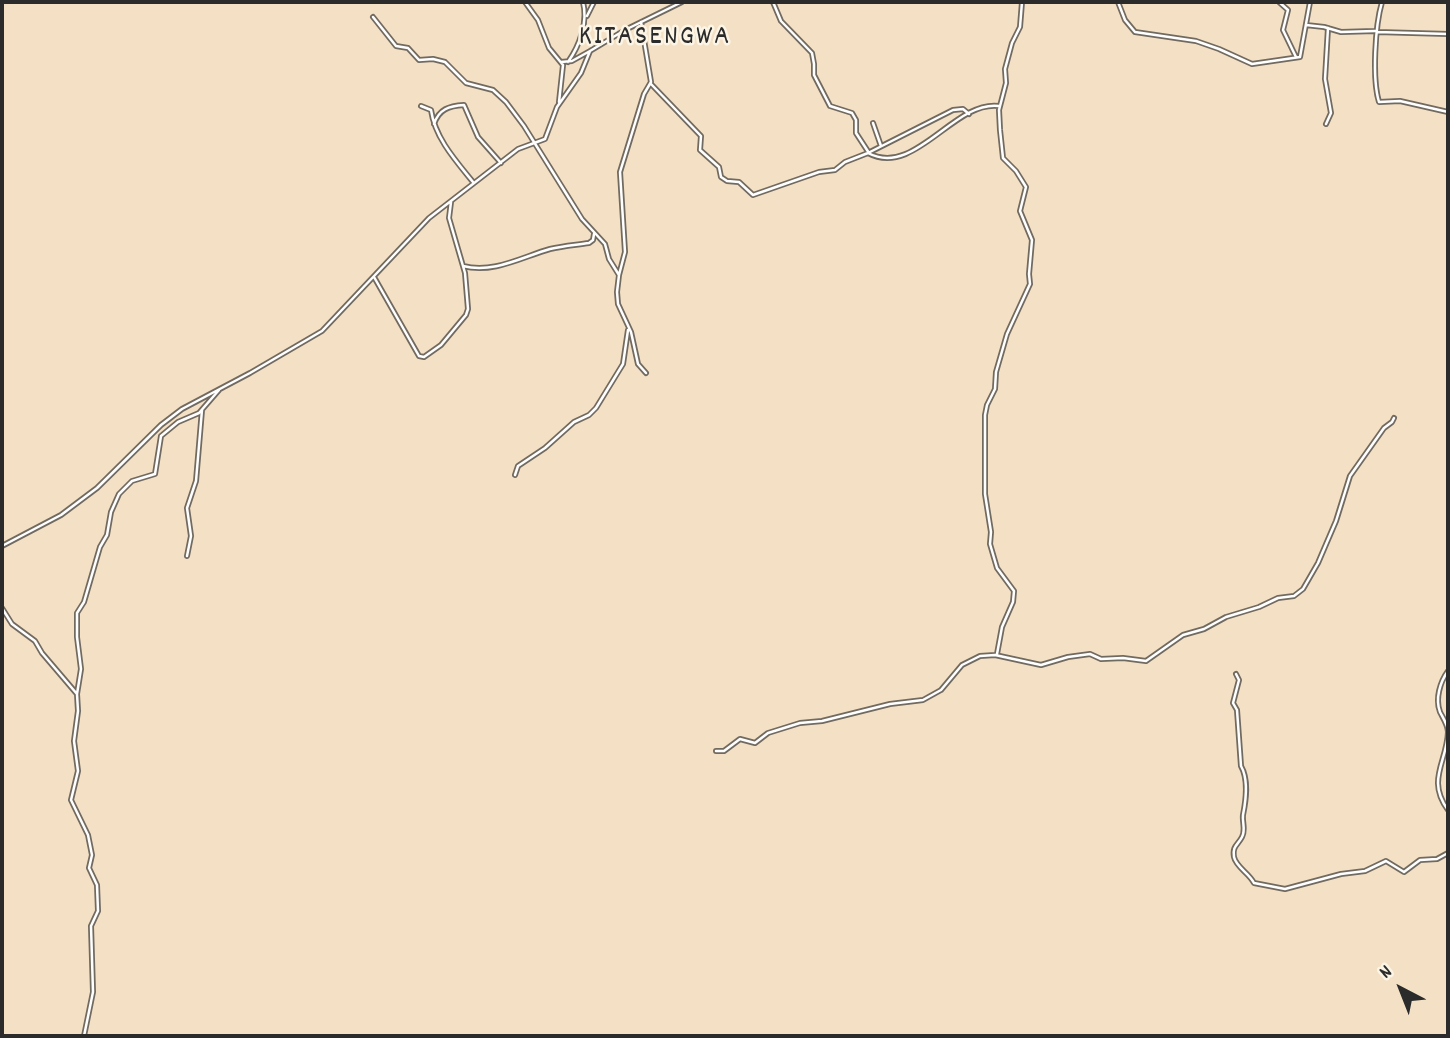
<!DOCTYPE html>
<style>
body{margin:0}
#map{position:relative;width:1450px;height:1038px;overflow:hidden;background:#f4e0c4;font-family:Dekko,sans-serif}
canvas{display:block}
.frame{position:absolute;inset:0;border:4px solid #2b2b2b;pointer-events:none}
.north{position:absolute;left:1366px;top:954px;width:70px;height:70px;-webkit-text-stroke:5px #fcf5e5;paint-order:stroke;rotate:318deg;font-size:19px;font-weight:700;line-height:28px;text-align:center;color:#2b2b2b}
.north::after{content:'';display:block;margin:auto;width:24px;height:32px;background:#2b2b2b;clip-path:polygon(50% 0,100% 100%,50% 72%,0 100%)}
</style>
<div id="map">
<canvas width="1450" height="1038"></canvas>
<div class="frame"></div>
<div class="north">N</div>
</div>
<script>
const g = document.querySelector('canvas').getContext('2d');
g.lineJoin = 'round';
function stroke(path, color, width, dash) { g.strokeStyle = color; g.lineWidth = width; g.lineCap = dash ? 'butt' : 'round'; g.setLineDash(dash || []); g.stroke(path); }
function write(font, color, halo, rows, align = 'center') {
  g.font = font + ' Dekko,sans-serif'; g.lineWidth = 5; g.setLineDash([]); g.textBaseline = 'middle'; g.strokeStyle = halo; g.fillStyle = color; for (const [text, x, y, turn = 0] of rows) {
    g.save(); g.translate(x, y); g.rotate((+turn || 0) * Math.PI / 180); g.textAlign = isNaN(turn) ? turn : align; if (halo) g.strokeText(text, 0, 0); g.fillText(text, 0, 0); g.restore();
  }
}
const street = new Path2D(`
 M525 2 538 20 549 48 563 65 559 102
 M773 2 781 21 812 53 814 64V75L830 106 852 113 856 120V133L869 153
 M1118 2 1125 20 1135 32 1196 41 1219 49 1252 64 1300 57 1310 2
 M1279 2 1288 10 1283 30 1296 57
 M1382 2C1375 26 1372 79 1379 102L1400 101 1448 112
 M587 16 594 2
 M373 17 396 46 408 48 419 60 433 59 445 62 466 83 493 90 506 102 524 126 582 219 605 244 609 259 619 275 617 292 618 304 631 332 638 364 646 373
 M1306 25 1324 27 1341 32 1375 31
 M1377 32 1448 34
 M561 62 572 61 590 51
 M568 62C580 45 588 22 583 2
 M651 84 701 136 700 150 719 167 721 177 727 181 739 182 753 195 819 172 835 170 845 162 868 153 953 110 963 109 969 114
 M421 106 431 110C435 138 456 161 473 182
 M873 123 881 146
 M434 124C439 109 449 106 464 105L478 137 501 163
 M1326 124 1331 113 1325 79 1328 28
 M868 153C915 178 954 100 999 106
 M463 266C493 274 522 257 550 249 563 246 576 245 589 243L593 240 594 234
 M619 275 625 252 620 172 644 94 651 82 641 22
 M374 277 419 356 424 357 441 345 466 315 468 309 465 273 449 218 451 202
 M515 475 518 466 545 448 574 422 589 415 596 408 623 364 628 330
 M2 546 61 515 97 488 161 425 182 409 250 373 322 331 429 218 518 149 545 139 557 107 581 73 590 51 625 30 682 2
 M187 556 191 536 187 508 196 481 202 410
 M2 608 12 624 35 641 42 653 77 694 78 711 74 741 78 771 71 800 88 835 92 855 89 868 97 885 98 911 91 926 93 992 84 1036
 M997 654 1002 627 1013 602 1014 591 997 568 990 544 991 532 985 494V415L987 405 995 389 996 372 1007 334 1030 284 1029 274 1032 240 1020 211 1026 187 1016 171 1003 158 1000 130 999 110 1006 83 1005 69 1012 43 1020 27 1022 2
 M1448 671C1440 682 1435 699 1440 712 1443 718 1448 725 1448 732 1447 762 1426 780 1448 810
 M1236 674 1239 680 1233 703 1237 710 1241 766C1249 780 1246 800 1243 815 1242 822 1246 830 1242 837 1238 845 1232 846 1234 857 1236 867 1249 873 1254 883L1285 889 1341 874 1365 871 1386 861 1404 872 1420 860 1437 859 1448 853
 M77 694 81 669 77 637V613L84 602 100 547 107 535 111 512 119 494 132 481 155 474 161 436 178 422 199 413 219 390
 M716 751H724L740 739 755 743 768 733 800 723 822 721 890 704 923 700 941 690 962 665 980 656 995 655 1041 665 1068 657 1090 654 1101 659 1123 658 1146 661 1183 635 1204 629 1226 617 1259 607 1278 598 1294 596 1303 589 1318 563 1336 521 1350 476 1384 428 1392 422 1394 418`);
const quarterNames = [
 ["KITASENGWA",655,39]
];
stroke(street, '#716a61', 6);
stroke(street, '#fff', 2.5);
g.letterSpacing = '2px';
write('28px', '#2b2b2b', '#fcf5e5', quarterNames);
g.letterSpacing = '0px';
</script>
